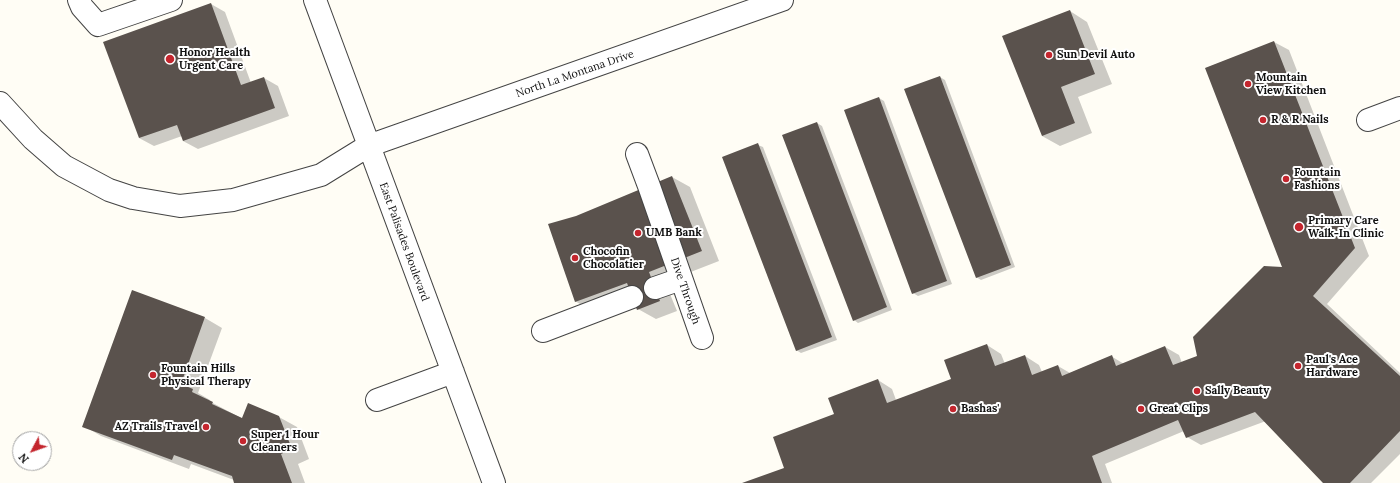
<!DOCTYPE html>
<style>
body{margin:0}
#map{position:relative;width:1400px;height:483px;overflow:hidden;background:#fffdf5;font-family:Lora,serif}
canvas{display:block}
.north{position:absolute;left:12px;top:431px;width:40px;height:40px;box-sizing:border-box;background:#fff;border:1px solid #a0a0a0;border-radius:50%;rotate:229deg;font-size:11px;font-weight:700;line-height:16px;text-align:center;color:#111}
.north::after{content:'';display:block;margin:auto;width:14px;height:18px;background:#c4262e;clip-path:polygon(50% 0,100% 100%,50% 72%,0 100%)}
</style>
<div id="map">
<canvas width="1400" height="483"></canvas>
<div class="north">N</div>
</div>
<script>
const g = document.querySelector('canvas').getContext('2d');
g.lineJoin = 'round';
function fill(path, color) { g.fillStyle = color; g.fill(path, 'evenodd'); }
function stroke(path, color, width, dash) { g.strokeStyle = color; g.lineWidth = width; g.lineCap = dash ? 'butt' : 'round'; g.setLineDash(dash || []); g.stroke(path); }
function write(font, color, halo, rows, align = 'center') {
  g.font = font + ' Lora,serif'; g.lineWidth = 4; g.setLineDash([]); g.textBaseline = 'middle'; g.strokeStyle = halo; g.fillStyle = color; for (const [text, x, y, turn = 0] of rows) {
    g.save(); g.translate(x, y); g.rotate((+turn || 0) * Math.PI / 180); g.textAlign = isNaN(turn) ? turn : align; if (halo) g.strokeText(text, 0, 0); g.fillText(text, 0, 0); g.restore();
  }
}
const shadow = new Path2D(`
 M211 4 225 12 251 83 264 78 278 86 289 116 198 149 183 141 182 136 154 146 139 138Z
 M1070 11 1087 22 1112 84 1078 97 1092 133 1060 146 1042 136Z
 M1274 42 1289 50 1369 256 1327 304 1400 373V454L1371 483H1324L1266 421 1201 445 1187 437 1184 431 1105 464 1112 483H745L786 468 835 415 878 380 892 389 896 400 952 380 987 345 1001 354 1005 364 1025 356 1039 365 1042 372 1058 366 1070 373 1111 356 1124 364 1165 347 1179 355 1182 363 1198 356 1283 268 1206 68Z
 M940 77 945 80 1015 267 981 280 976 277Z
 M879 98 884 101 952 284 918 296 913 293Z
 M817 123 822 126 892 310 858 323 854 320Z
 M758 145 763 147 837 340 801 353 796 350Z
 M672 177 690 187 719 261 665 282 677 311 656 319 638 309 633 297 593 312 575 301 576 217Z
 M205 318 222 328 198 393 210 400 209 401 243 419 279 417 297 427 309 459 298 464 305 483H236L234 480 191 464 189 469 101 436 84 426Z`);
const building = new Path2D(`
 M211 3 241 85 264 77 275 108 183 141 177 125 139 138 103 42Z
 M1070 10 1095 74 1061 87 1075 123 1042 136 1002 36Z
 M1274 41 1355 248 1313 296 1400 376V431L1350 483H1323L1255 412 1186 438 1178 420 1092 456 1102 483H742L784 468 773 437 834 414 828 398 878 379 887 403 951 379 944 360 987 344 995 366 1025 355 1032 375 1058 365 1062 376 1112 355 1116 366 1165 346 1173 365 1197 356 1193 337 1264 266 1282 267 1205 68Z
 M940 76 1011 265 976 278 904 89Z
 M879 97 947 281 912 294 844 110Z
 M817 122 887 307 853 321 782 135Z
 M758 143 832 337 796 351 722 157Z
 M672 176 702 251 649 272 660 301 637 310 627 283 575 302 548 224 576 216Z
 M132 290 205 317 181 384 193 389 192 392 213 402 212 404 242 418 248 403 279 416 292 449 281 454 292 483H234L232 476 174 455 172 460 82 427Z`);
const minor = new Path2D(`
 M79 0 82 7 98 25 171 0
 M315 0 494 483
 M0 103 33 139 64 166 109 190 133 198 180 206 233 200 321 175 368 146 782 0
 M1368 120 1400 108
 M637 154 649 186 702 338
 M655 288 681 279
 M543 331 632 297
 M377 400 453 372`);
const markers = [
 [1049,55,4,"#c4262e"],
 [170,59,5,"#c4262e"],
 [1248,84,4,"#c4262e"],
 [1263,120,4,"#c4262e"],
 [1286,179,4,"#c4262e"],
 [1299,227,5,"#c4262e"],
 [638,233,4,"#c4262e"],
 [575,258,4,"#c4262e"],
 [1298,366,4,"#c4262e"],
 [153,375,4,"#c4262e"],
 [1197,391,4,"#c4262e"],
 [953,409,4,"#c4262e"],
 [1141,409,4,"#c4262e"],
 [206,427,4,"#c4262e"],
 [243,441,4,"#c4262e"]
];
const poiNames = [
 ["Honor Health",179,53],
 ["Urgent Care",179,66],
 ["Sun Devil Auto",1057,55],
 ["Mountain",1256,78],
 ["View Kitchen",1256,91],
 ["R & R Nails",1271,120],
 ["Fountain",1294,173],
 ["Fashions",1294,186],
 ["Primary Care",1308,221],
 ["Walk-In Clinic",1308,234],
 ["UMB Bank",646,233],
 ["Chocofin",583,252],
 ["Chocolatier",583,265],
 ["Paul's Ace",1306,360],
 ["Hardware",1306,373],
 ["Fountain Hills",161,369],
 ["Physical Therapy",161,382],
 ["Sally Beauty",1205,391],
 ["Bashas'",961,409],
 ["Great Clips",1149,409],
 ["AZ Trails Travel",198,427,"right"],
 ["Super 1 Hour",251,435],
 ["Cleaners",251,448]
];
const streetNames = [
 ["North La Montana Drive",575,74,-19],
 ["East Palisades Boulevard",404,242,70],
 ["Dive Through",685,291,71]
];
fill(shadow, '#0003');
fill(building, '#5a524d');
stroke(minor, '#444', 24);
stroke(minor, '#fff', 22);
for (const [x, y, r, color] of markers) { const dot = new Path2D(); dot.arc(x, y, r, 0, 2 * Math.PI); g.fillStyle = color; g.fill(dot); stroke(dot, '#fff', 1.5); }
write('bold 11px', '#111', '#fff', poiNames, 'left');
write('11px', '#111', '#fff', streetNames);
</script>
